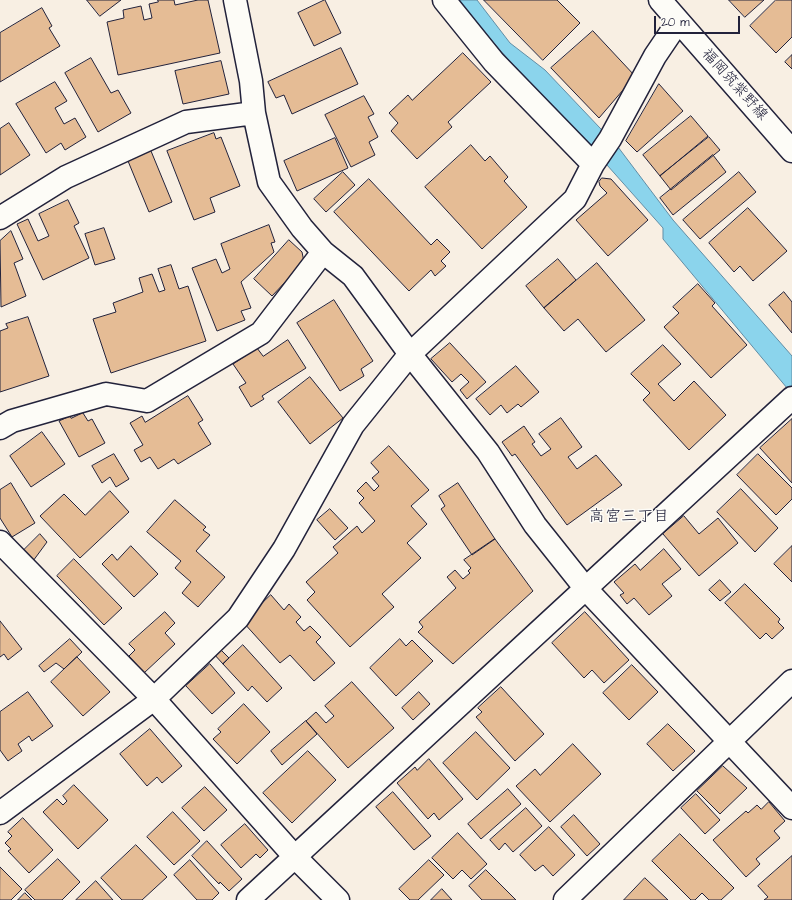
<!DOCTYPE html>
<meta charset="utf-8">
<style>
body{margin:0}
#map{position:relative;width:792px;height:900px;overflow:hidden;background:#f8efe3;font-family:"Architects Daughter",sans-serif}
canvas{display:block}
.scale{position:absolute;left:654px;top:16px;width:86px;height:18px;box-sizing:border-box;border:2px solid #22223b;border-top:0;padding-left:5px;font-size:12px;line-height:14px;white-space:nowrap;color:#22223b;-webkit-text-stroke:3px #fdfcf7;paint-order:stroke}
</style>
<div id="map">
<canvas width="792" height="900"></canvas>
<div class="scale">20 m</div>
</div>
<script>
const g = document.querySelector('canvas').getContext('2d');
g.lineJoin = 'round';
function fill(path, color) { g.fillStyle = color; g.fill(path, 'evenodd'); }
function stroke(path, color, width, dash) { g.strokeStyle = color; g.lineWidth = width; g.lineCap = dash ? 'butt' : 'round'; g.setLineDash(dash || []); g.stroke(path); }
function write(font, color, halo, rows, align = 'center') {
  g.font = font + ' "Architects Daughter","Klee One",sans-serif'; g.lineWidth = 3; g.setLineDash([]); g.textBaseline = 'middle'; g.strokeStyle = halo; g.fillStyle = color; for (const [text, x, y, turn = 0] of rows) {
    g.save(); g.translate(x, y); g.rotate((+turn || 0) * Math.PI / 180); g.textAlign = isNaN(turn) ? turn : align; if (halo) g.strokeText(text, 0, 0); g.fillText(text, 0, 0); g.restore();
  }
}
const water = new Path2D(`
 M457 0H477L510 43 545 70 618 147 673 220 792 356V394L663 239V228L591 147 527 81Z`);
const building = new Path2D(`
 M87 0H121L100 16Z
 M158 0H174L175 5 198 0H208L220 53 118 75 107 22 124 18 123 10 141 6 144 20 152 18 149 4 158 2Z
 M325 0 341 33 314 46 298 13Z
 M484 0H557L580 23 543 60Z
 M729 0H764L745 17Z
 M776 0H792V37L776 53 750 26Z
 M42 8 52 26 49 28 60 46 0 82V33Z
 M593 31 635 76 599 118 551 68Z
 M341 48 358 84 292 114 284 95 276 98 268 82Z
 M463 53 491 82 448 122 452 127 417 159 391 131 398 123 389 113 408 95 412 100Z
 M792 55V69L785 62Z
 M91 58 111 93 118 90 131 113 98 132 65 73Z
 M221 61 229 94 183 104 175 71Z
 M55 82 67 101 55 108 64 124 75 118 86 137 65 150 61 143 46 153 16 104Z
 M659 84 683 111 637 152 626 141Z
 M364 96 374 114 368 117 378 137 369 142 375 155 351 167 325 115Z
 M691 116 708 136 660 176 643 155Z
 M9 123 30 155 0 175V129Z
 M214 133 216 139 221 137 240 186 210 198 215 212 194 220 167 151Z
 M709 137 720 150 671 190 660 176Z
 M335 138 348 168 297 191 284 161Z
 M471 145 485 161 490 156 508 177 504 181 527 207 482 249 425 187Z
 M151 151 172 202 149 212 128 161Z
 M713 155 726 172 673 215 660 198Z
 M343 172 355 185 326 212 314 199Z
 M739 172 756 192 700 239 683 220Z
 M602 178 611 179 648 220 608 256 576 220 607 193 600 186 599 182Z
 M369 179 431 245 437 239 450 252 441 261 446 266 435 276 431 270 409 291 334 212Z
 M68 200 79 223 74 226 89 258 43 280 17 224 28 219 38 241 49 236 39 214Z
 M748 208 787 251 753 281 740 266 734 272 709 243Z
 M269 225 275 242 271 243 274 252 241 282 251 308 241 311 245 320 217 331 192 268 216 259 222 273 230 269 221 244Z
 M104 228 115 259 95 265 85 234Z
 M11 231 23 259 14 263 26 296 1 307 0 241Z
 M289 240 302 252 304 262 272 296 254 279Z
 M558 259 576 280 544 308 526 286Z
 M597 263 645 320 606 352 578 319 564 331 544 308Z
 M171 265 179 289 188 286 206 341 111 373 93 319 116 312 113 303 143 292 139 278 152 274 159 292 165 290 158 269Z
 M698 284 715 303 712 306 747 345 711 378 664 327 679 313 673 307Z
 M784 292 792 302V333L769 305Z
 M334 300 373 361 361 369 364 376 340 391 297 323Z
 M28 317 49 376 0 392V331L8 328 6 324Z
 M288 340 306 368 262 396 264 399 251 407 239 387 246 383 233 364 257 348 263 356Z
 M450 343 486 382 467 399 460 390 469 382 461 374 452 382 431 359Z
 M663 345 681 364 658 384 674 401 694 381 726 415 689 450 643 400 650 393 631 374Z
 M516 366 539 392 521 407 518 404 507 413 501 405 490 415 476 399Z
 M310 377 343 418 310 444 278 402Z
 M188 396 203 420 198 423 211 444 178 464 174 459 158 469 150 457 141 462 134 450 143 445 130 423 142 416 145 422Z
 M83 413 88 421 92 419 105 443 79 457 59 421 70 416 71 418Z
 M561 418 582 447 568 457 577 469 596 455 622 485 567 525 515 454 512 456 502 442 524 426 535 442 532 444 541 456 551 449 539 434Z
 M792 419V483L760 448Z
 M42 432 65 464 31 487 10 456Z
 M389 446 429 490 411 506 427 524 407 543 421 558 382 594 394 607 350 647 307 600 315 592 306 582 338 553 333 547 357 526 362 533 375 521 359 503 364 498 357 491 366 482 374 491 379 486 372 478 379 472 371 463Z
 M114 454 129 479 116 487 110 477 102 483 92 466Z
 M758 454 792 488V499L776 515 737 475Z
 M11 483 35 523 12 537 0 518V490Z
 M458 483 495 539 472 555 441 509 445 506 439 496Z
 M741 489 778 528 755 552 717 512Z
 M110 491 129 512 80 558 40 516 64 494 85 515Z
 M175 500 206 527 203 530 210 535 196 551 225 577 198 607 182 593 191 582 175 568 181 561 147 532Z
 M330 509 348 528 335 540 317 520Z
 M684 516 699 534 718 518 738 543 699 576 663 534Z
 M40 534 47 542 33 561 23 551Z
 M495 539 533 591 453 664 418 632 423 627 419 622 456 588 447 577 455 570 463 579 470 573 468 571 471 568 464 560Z
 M131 546 158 574 134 597 102 564 112 554 117 560Z
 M792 546V582L774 564Z
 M664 549 681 569 662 584 672 596 649 615 634 598 627 604 620 595 624 593 614 582 635 564 640 570Z
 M74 559 122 608 104 625 57 576Z
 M720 580 731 592 720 601 709 590Z
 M745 584 780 619 778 622 784 628 772 639 766 633 760 639 725 603Z
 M271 595 284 610 289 604 301 617 296 622 304 631 310 626 321 637 316 642 335 663 314 681 290 655 280 663 243 622Z
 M165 612 175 623 165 633 175 644 144 673 129 656 135 650 129 644Z
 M585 612 629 660 604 683 592 670 584 678 552 643Z
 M0 621 22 649 8 660 4 654 0 657Z
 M70 639 82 652 64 669 56 663 44 672 39 666Z
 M400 639 406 646 412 640 433 661 396 696 370 668Z
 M243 645 282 688 267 702 252 686 248 691 223 664Z
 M218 647 229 658 223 664 213 653Z
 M77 657 110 692 83 716 51 682Z
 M210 664 235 693 212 714 186 686Z
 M632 665 658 692 629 720 603 693Z
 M352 682 394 728 348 768 306 721 316 712 326 723 334 716 325 706Z
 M501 687 544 734 515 761 476 717 482 712 478 708Z
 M28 692 53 726 32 741 29 736 18 744 22 751 8 761 0 750V712Z
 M419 692 430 704 413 720 402 708Z
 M244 704 270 732 237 764 213 739 221 732 218 729Z
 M306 721 317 734 282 765 271 751Z
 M668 724 695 751 673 771 647 744Z
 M150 729 182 766 162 783 157 777 147 786 120 754Z
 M476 732 510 768 477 800 443 763Z
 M573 744 601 774 550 822 516 786 535 769 540 775Z
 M308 751 336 780 292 823 263 793Z
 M429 759 463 799 439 820 434 813 428 819 397 783 415 767 417 770Z
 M723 766 747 788 720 814 697 791Z
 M74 785 108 820 78 849 43 812 57 799 63 805 67 801 63 796Z
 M205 787 227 810 204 831 182 808Z
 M508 789 521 804 481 839 468 824Z
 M393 792 431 836 414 850 376 807Z
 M696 794 720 820 705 834 681 808Z
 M769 802 785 821 774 831 780 838 756 859 760 864 746 877 713 840 746 811 748 813 757 805 761 809Z
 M526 808 542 826 513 852 505 843 499 850 490 840Z
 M173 812 200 841 174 865 147 837Z
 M574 815 600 844 587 856 561 827Z
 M23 818 53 850 29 873 8 851 11 849 5 843 12 836 8 832Z
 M245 824 268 850 260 858 256 854 241 868 221 845Z
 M549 827 575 855 553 876 543 865 535 871 520 855Z
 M458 833 487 864 471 879 462 870 453 879 432 858Z
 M680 834 734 888 721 900H709L702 893 695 900H691L652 861Z
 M207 841 242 879 229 891 220 882 219 884 192 856Z
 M136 845 167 877 142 900H122L101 878Z
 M792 856V900H764L768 897 758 886Z
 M58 859 80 882 62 900H35L25 890Z
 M190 860 219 893 212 900H197L174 875Z
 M429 860 444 875 418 900H410L399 889Z
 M0 867 22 889 11 900H0Z
 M486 870 516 900H482L469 886Z
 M645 878 668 900H624Z
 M96 881 113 900H76Z
 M442 889 452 900H431Z
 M25 893 32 900H18Z`);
const minor = new Path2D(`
 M235 0 251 81 254 113 269 182 302 228 323 252 353 276 410 354 488 452 535 525 586 589 792 808
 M444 0 494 62 593 164
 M0 218 66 177 186 122 254 113
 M0 428 12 421 106 394 147 401 261 333 323 252
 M0 542 154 699 295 857 338 900
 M0 813 154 699 238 618 284 549 353 425 410 354 575 199 593 164 610 139 655 56 678 22
 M248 900 792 398
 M565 900 792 681`);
const primary = new Path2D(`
 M660 0 792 151`);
const streetNames = [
 ["福岡筑紫野線",734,85,48]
];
const neighbourhoodNames = [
 ["高宮三丁目",629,518]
];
fill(water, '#8bd4ec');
stroke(water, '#618da5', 1);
fill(building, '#e5bc95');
stroke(building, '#22223b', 1);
stroke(minor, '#22223b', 25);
stroke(primary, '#22223b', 25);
stroke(minor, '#fdfcf7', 22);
stroke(primary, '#fdfcf7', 22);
write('15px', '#22223b', '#fdfcf7', streetNames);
write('16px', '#22223b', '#fdfcf7', neighbourhoodNames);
</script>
